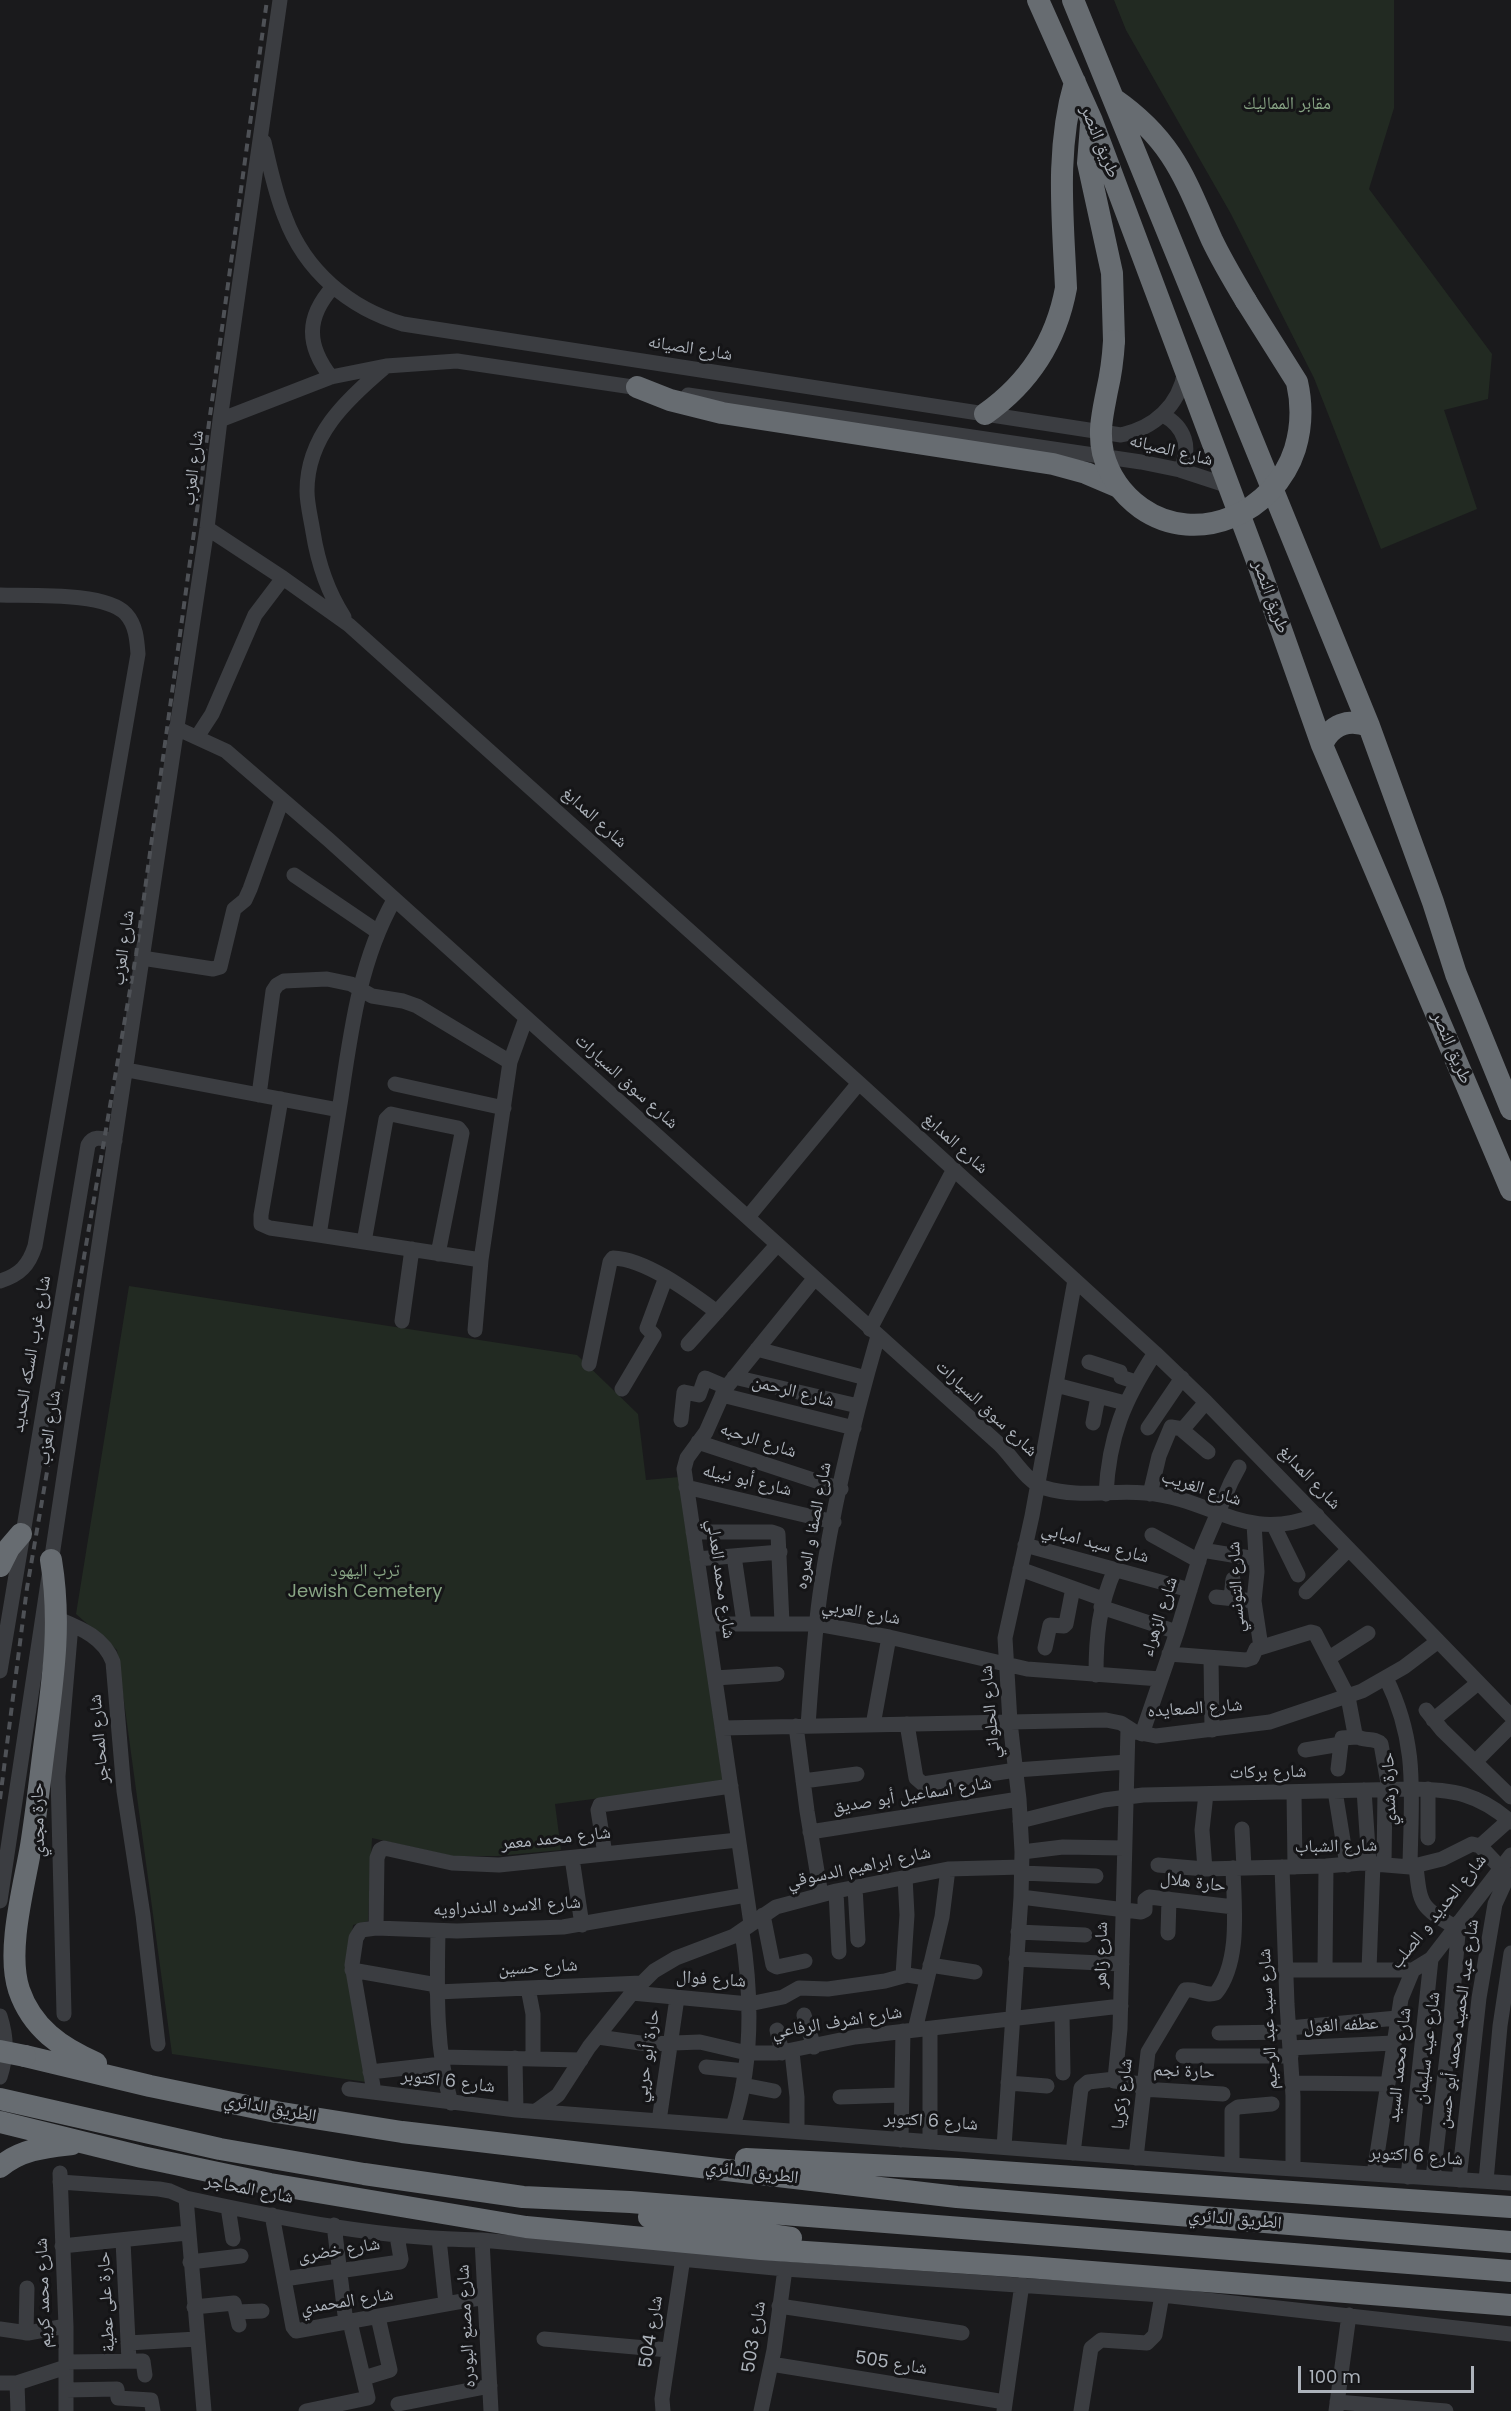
<!DOCTYPE html>
<meta charset="utf-8">
<style>
body{margin:0}
#map{position:relative;width:1511px;height:2411px;overflow:hidden;background:#1a1a1c;font-family:Poppins,sans-serif}
canvas{display:block}
.scale{position:absolute;left:1298px;top:2366px;width:176px;height:27px;box-sizing:border-box;border:3px solid #adb3bb;border-top:0;padding-left:8px;font-size:18px;line-height:21px;white-space:nowrap;color:#adb3bb;-webkit-text-stroke:4px #151517;paint-order:stroke}
</style>
<div id="map">
<canvas width="1511" height="2411"></canvas>
<div class="scale">100 m</div>
</div>
<script>
const g = document.querySelector('canvas').getContext('2d');
g.lineJoin = 'round';
function fill(path, color) { g.fillStyle = color; g.fill(path, 'evenodd'); }
function stroke(path, color, width, dash) { g.strokeStyle = color; g.lineWidth = width; g.lineCap = dash ? 'butt' : 'round'; g.setLineDash(dash || []); g.stroke(path); }
function write(font, color, halo, rows, align = 'center') {
  g.font = font + ' Poppins,"Noto Naskh Arabic",sans-serif'; g.lineWidth = 6; g.setLineDash([]); g.textBaseline = 'middle'; g.strokeStyle = halo; g.fillStyle = color; for (const [text, x, y, turn = 0] of rows) {
    g.save(); g.translate(x, y); g.rotate((+turn || 0) * Math.PI / 180); g.textAlign = isNaN(turn) ? turn : align; if (halo) g.strokeText(text, 0, 0); g.fillText(text, 0, 0); g.restore();
  }
}
const green = new Path2D(`
 M1114 0H1394V108L1369 189 1492 354 1488 399 1444 410 1477 509 1381 549 1314 378 1231 214 1126 30Z
 M129 1286 577 1355 638 1414 646 1480 679 1477 723 1782 555 1804 561 1850 497 1856H452L372 1838 368 1921 353 1925 349 1969 366 2082 172 2054 117 1650 76 1614Z`);
const minor = new Path2D(`
 M264 142C270 167 275 193 285 217 305 271 349 308 403 324L1121 435C1154 428 1179 406 1185 371
 M331 377C306 345 306 317 333 287
 M688 395 1141 462 1180 470 1229 486
 M1163 415C1185 427 1192 448 1180 470
 M220 420 331 377 386 366 457 361 646 389
 M207 528 283 578 349 625 859 1083 1155 1353 1206 1402 1511 1716
 M0 595C31 596 106 592 126 614 136 625 137 640 138 654L35 1246C29 1265 20 1275 0 1281
 M344 617C327 591 318 563 313 532 311 519 307 504 307 491 307 436 346 400 385 367
 M176 728 226 751 329 840 999 1444C1013 1457 1026 1482 1045 1488 1078 1498 1111 1490 1145 1493 1214 1498 1243 1544 1317 1515
 M197 737 212 714 255 615 283 578
 M294 875 378 932
 M394 900C360 960 351 1030 341 1098 334 1144 326 1189 319 1235L481 1260 475 1330
 M142 958 213 969 220 967 234 909 245 900 250 889 282 800
 M127 1070 339 1110
 M395 1084 504 1108
 M259 1095 273 991 277 985 284 981 327 979 351 984 372 996 403 1001 417 1006 510 1062
 M281 1099 261 1215V1224L270 1228 319 1235
 M748 1217 859 1083
 M364 1242 386 1119 391 1114 400 1116 458 1128 462 1133 438 1254
 M481 1260 510 1062 526 1018
 M402 1321 412 1249
 M870 1329 954 1169
 M688 1344 777 1245
 M757 1349 866 1378
 M1089 1362 1120 1372 1121 1377 1136 1382
 M589 1364 610 1262 613 1258C646 1259 691 1293 717 1312
 M734 1377 858 1406
 M1056 1385 1125 1403
 M622 1389 654 1335 647 1328 666 1277
 M722 1395 854 1428
 M681 1420 684 1392 699 1395 705 1378 726 1387
 M1093 1423 1098 1397
 M1148 1428 1182 1378
 M1181 1429 1208 1452
 M698 1442 841 1489
 M686 1487 834 1522
 M1106 1494C1109 1436 1124 1400 1155 1353
 M1150 1494 1159 1456 1171 1427 1183 1429 1206 1402
 M1254 1524 1257 1572 1254 1601 1261 1647
 M1274 1526 1298 1575
 M693 1532H772L778 1534 782 1623
 M1152 1535 1199 1561
 M1025 1545 1190 1590
 M1202 1550 1256 1559
 M734 1556 744 1623
 M697 1559 780 1552
 M1020 1569 1103 1599
 M1306 1592 1349 1549
 M1216 1597 1254 1601
 M1231 1598 1233 1579
 M1101 1607 1177 1632
 M49 1615C74 1626 103 1634 113 1662L124 1791 143 1915 158 2044
 M707 1624H817L889 1637 1027 1669 1160 1679
 M1045 1648 1050 1625 1064 1626 1066 1624 1073 1588
 M1169 1654 1246 1660 1252 1658 1256 1649 1311 1632 1315 1633 1348 1697 1355 1734C1362 1743 1374 1736 1381 1744L1389 1789
 M1211 1658 1212 1730
 M1329 1658 1368 1633
 M0 1671 88 1145C94 1134 104 1139 115 1141
 M1096 1675C1096 1635 1099 1606 1115 1569
 M715 1678 777 1674
 M1386 1678C1419 1745 1411 1795 1410 1867
 M1426 1710 1442 1730 1511 1797
 M1433 1720 1478 1683
 M907 1724 916 1778 923 1784 1016 1770 1127 1762
 M873 1725 889 1637
 M796 1726 807 1811 821 1895
 M808 1726C811 1682 814 1638 820 1594 832 1509 854 1419 878 1336
 M722 1728 1106 1720 1121 1723 1135 1732 1156 1736 1270 1722 1362 1691 1404 1667 1437 1642
 M1142 1734 1177 1632 1202 1550 1231 1482 1239 1467
 M1305 1750 1341 1744 1342 1738 1357 1737
 M1475 1762 1511 1726
 M1338 1769 1341 1743
 M803 1781 857 1774
 M1364 1790 1369 1863
 M1335 1791 1347 1865
 M1294 1792 1295 1867
 M1020 1821 1104 1800 1143 1795 1411 1789C1453 1789 1479 1794 1511 1822
 M1242 1829 1244 1868
 M810 1832 1019 1799
 M1428 1838V1789
 M1480 1846 1509 1820
 M1022 1852 1063 1847 1124 1848
 M605 1854 598 1810 600 1805 731 1786
 M572 1858 582 1925
 M1158 1865 1205 1869 1326 1866 1362 1863 1410 1867 1442 1859 1472 1844 1480 1846 1511 1879
 M1384 1865 1385 1789
 M1416 1866C1420 1906 1421 1907 1455 1927
 M1282 1867 1287 2004 1293 2096V2168
 M1205 1869 1202 1830 1206 1794
 M1021 1873 1096 1876
 M855 1887 858 1940
 M836 1891 839 1952
 M1021 1897 1141 1912 1145 1910V1900L1149 1897 1234 1907
 M0 1901 207 528 220 420 280 0
 M763 1915 773 1965 777 1967 805 1961
 M751 1924 684 1469 687 1458 706 1432 725 1389 814 1279
 M376 1928 377 1858 380 1850 384 1848 452 1863 499 1865 738 1840
 M438 1931C437 1989 435 2047 451 2103
 M1018 1932 1085 1935
 M1168 1933 1169 1899
 M1016 1959 1122 1964
 M930 1965 975 1972
 M352 1970 437 1985
 M1285 1970H1413
 M1325 1970 1326 1866
 M1369 1970 1373 1863
 M903 1975 907 1915 905 1877
 M528 1988 533 2014V2059
 M437 1992 641 1983
 M632 1993 749 2004 783 1997 799 1988 828 1989 885 1981 907 1975 926 1978
 M64 2014 58 1776 71 1625
 M1062 2014 1063 2073
 M804 2015 814 2047
 M0 2016C7 2038 7 2055 0 2077
 M1289 2028 1397 2018
 M930 2029V2142
 M777 2030 782 2053
 M915 2030 942 1917 948 1869
 M1219 2033 1289 2032
 M598 2037 647 2044 700 2042 747 2053H777L855 2037 1121 2006
 M1290 2048 1393 2043
 M792 2052 797 2097V2131
 M1183 2056H1291
 M442 2057 581 2060
 M515 2058 516 2110
 M706 2067 745 2071
 M370 2072 442 2064
 M1114 2081 1143 2084
 M1008 2083 1047 2086
 M1292 2083 1386 2084
 M743 2085 774 2091
 M349 2089 516 2110 1232 2165 1511 2183
 M1142 2089 1223 2094
 M374 2092 352 1965 356 1938 361 1930 376 1928 457 1931 563 1927 746 1895
 M840 2097 901 2095
 M536 2111 558 2095 589 2047 632 1993 654 1971 676 1958 734 1936 776 1907 836 1891 948 1869 1022 1867
 M659 2121 677 1998
 M733 2126C753 2064 752 1996 742 1932
 M901 2140 903 2031
 M1004 2147 1021 1897 1022 1852 1019 1799 1010 1722 1005 1638 1032 1516 1075 1280
 M1073 2153 1081 2088 1088 2082 1115 2079 1120 2029 1128 1728
 M1136 2158 1148 2052 1185 1990C1196 1988 1205 1997 1216 1993 1241 1961 1234 1907 1233 1868
 M1232 2165V2111L1238 2107 1272 2104
 M60 2173 66 2326V2411
 M1374 2174 1401 1999 1413 1970 1431 1959 1511 1855
 M1408 2177 1431 1959
 M1433 2178 1450 2030 1459 1922
 M1459 2180 1479 1998 1495 1904 1508 1876
 M1486 2181 1500 2026 1511 1953
 M60 2182 159 2189 170 2191 186 2198
 M228 2207 233 2239
 M272 2215 293 2327 296 2331 485 2297
 M334 2225 346 2323
 M439 2239 446 2304
 M482 2240 491 2411
 M123 2241 129 2361
 M62 2246 187 2233
 M190 2262 241 2256
 M284 2279 400 2262 401 2259 397 2236
 M779 2306 962 2333
 M194 2307 234 2303 239 2325
 M237 2312 262 2311
 M0 2329 28 2333 66 2326
 M26 2333 27 2288
 M544 2339 669 2350
 M128 2343 197 2339
 M66 2362 143 2361 145 2375
 M771 2364 1005 2402
 M364 2378 390 2370 378 2317
 M0 2383H17L66 2367
 M17 2383 18 2411
 M66 2390 117 2389 118 2398 151 2400 153 2411
 M1337 2402 1446 2411
 M398 2404 490 2386
 M204 2411 186 2198C283 2219 382 2239 482 2240L785 2269 1162 2295 1511 2334
 M306 2411 368 2398 350 2322
 M663 2411 662 2399 683 2258
 M761 2411 774 2350 785 2269
 M1004 2411 1022 2284
 M1081 2411 1091 2348 1101 2340 1147 2343 1155 2335 1162 2295
 M1336 2411 1349 2315`);
const highway = new Path2D(`
 M1038 0 1092 121 1258 564 1322 745 1511 1190
 M1073 0 1369 726 1433 902 1456 974 1511 1109
 M1114 99C1173 140 1185 179 1212 240 1222 261 1234 281 1246 301
 M1091 125 1088 163 1112 273 1114 341
 M637 387 670 400 722 413 1053 464 1086 473 1119 487
 M985 414C1029 383 1056 342 1066 288 1063 219 1055 150 1075 82
 M1322 745C1331 724 1348 718 1369 726
 M51 1560C61 1620 54 1672 46 1733 41 1770 37 1808 31 1846 24 1887 6 1951 19 1990 32 2028 61 2048 96 2063
 M0 1566 9 1548 21 1534
 M25 2056 150 2086 276 2112 402 2132 957 2197 1511 2242
 M0 2099 220 2149 364 2174 523 2197 630 2202 1511 2271
 M0 2122 142 2157 270 2184 526 2227 761 2249 1028 2267 1511 2305
 M746 2159 958 2169 1511 2207
 M0 2167C21 2149 46 2147 72 2144
 M649 2217 791 2238`);
const rail = new Path2D(`
 M0 1799 27 1588 136 955 267 0`);
const highwayBridge = new Path2D(`
 M1114 341C1113 358 1111 374 1107 391 1103 412 1098 431 1103 453 1109 476 1123 495 1141 508 1198 548 1275 512 1295 449 1302 426 1302 404 1297 382L1246 301
 M0 2051 25 2056`);
const parkNames = [
 ["مقابر المماليك",1287,104],
 ["ترب اليهود",365,1571],
 ["Jewish Cemetery",365,1592]
];
const streetNames = [
 ["طريق النصر",1099,142,68],
 ["شارع الصيانه",690,349,9],
 ["شارع الصيانه",1171,451,14],
 ["شارع العزب",194,468,-83],
 ["طريق النصر",1270,597,70],
 ["شارع المدابغ",594,818,42],
 ["شارع العزب",124,948,-82],
 ["طريق النصر",1451,1048,67],
 ["شارع سوق السيارات",626,1082,42],
 ["شارع المدابغ",955,1144,42],
 ["شارع غرب السكه الحديد",32,1354,-80],
 ["شارع الرحمن",793,1392,14],
 ["شارع سوق السيارات",986,1409,43],
 ["شارع العزب",50,1428,-81],
 ["شارع الرحبه",758,1441,18],
 ["شارع المدابغ",1309,1478,46],
 ["شارع أبو نبيله",747,1481,13],
 ["شارع الغريب",1201,1489,17],
 ["شارع الصفا و المروه",814,1526,-79],
 ["شارع سيد امبابي",1095,1544,15],
 ["شارع محمد العدلي",720,1579,82],
 ["شارع التونسي",1237,1587,-93],
 ["شارع العربي",861,1613,10],
 ["شارع الزهراء",1160,1617,-72],
 ["شارع الصعايده",1195,1709,-4],
 ["شارع الحلواني",991,1712,-95],
 ["شارع المحاجر",100,1739,-95],
 ["شارع بركات",1268,1773,-1],
 ["حارة رشدي",1390,1789,-92],
 ["شارع اسماعيل أبو صديق",912,1796,-9],
 ["حارة مجدي",39,1820,-91],
 ["شارع محمد معمر",556,1839,-6],
 ["شارع الشباب",1336,1847,-1],
 ["شارع ابراهيم الدسوقي",859,1868,-12],
 ["حارة هلال",1193,1883,7],
 ["شارع الاسره الدندراويه",507,1907,-3],
 ["شارع الحديد و الصلب",1439,1912,-51],
 ["شارع زاهر",1102,1955,-89],
 ["شارع حسين",538,1968,-3],
 ["شارع فوال",711,1980,4],
 ["شارع سيد عبد الرحيم",1269,2019,-93],
 ["شارع اشرف الرفاعي",837,2023,-9],
 ["شارع عبد الحميد محمد أبو حسن",1459,2024,-82],
 ["عطفه الغول",1341,2026,-3],
 ["شارع عيد سليمان",1428,2048,-83],
 ["حارة أبو حربي",648,2056,-82],
 ["شارع محمد السيد",1400,2065,-84],
 ["حارة نجم",1184,2072,3],
 ["شارع 6 اكتوبر",448,2082,7],
 ["شارع زكريا",1123,2094,-83],
 ["الطريق الدائري",270,2109,10],
 ["شارع 6 اكتوبر",931,2122,4],
 ["شارع 6 اكتوبر",1416,2157,4],
 ["الطريق الدائري",752,2173,7],
 ["شارع المحاجر",249,2190,11],
 ["الطريق الدائري",1235,2220,5],
 ["شارع خضرى",339,2251,-9],
 ["شارع محمد كريم",44,2293,-92],
 ["حارة على عطية",107,2302,-93],
 ["شارع المحمدي",347,2302,-9],
 ["شارع مصنع البودره",467,2326,-93],
 ["شارع 504",652,2332,-81],
 ["شارع 503",755,2337,-81],
 ["شارع 505",891,2364,9]
];
fill(green, '#222a22');
stroke(minor, '#3b3d41', 15);
stroke(highway, '#676c71', 22);
stroke(rail, '#4e5156', 4, [8, 6]);
stroke(highwayBridge, '#676c71', 22);
write('18px', '#88a585', '#151517', parkNames);
write('18px', '#adb3bb', '#151517', streetNames);
</script>
